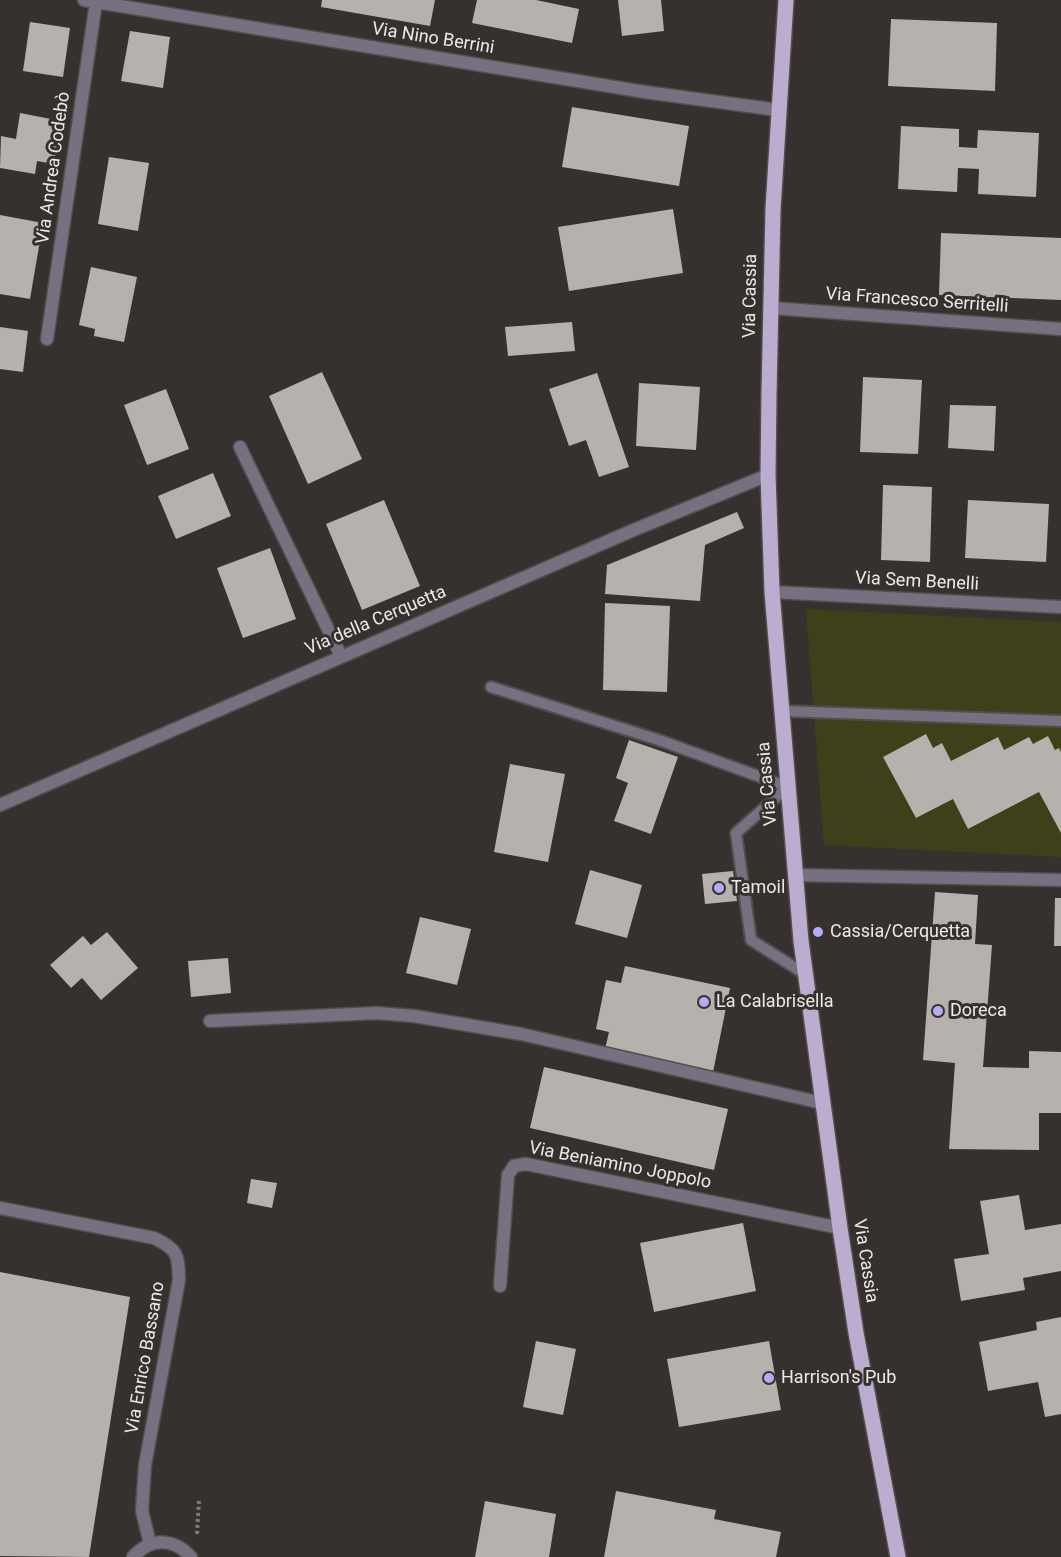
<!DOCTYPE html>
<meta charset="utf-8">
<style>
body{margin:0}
canvas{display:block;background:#36312e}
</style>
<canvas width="1061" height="1557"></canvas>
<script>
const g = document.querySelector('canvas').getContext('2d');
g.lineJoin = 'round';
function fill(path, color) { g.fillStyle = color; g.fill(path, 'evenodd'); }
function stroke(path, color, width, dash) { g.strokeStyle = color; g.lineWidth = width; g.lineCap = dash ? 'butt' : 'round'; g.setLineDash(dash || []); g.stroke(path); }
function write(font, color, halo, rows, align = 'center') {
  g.font = font + ' Roboto,sans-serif'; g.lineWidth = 6; g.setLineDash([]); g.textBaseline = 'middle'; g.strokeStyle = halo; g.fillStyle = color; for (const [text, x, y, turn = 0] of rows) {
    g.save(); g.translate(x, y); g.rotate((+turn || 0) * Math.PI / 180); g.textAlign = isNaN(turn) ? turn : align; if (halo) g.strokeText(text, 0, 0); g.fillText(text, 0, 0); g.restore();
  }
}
const green = new Path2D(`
 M806 609 1061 622V752L1059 748 1055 750 1048 737 1033 744 1029 737 1004 750 997 737 951 761 942 744 933 748 926 734 884 757 916 818 953 799 969 829 1039 792 1061 833V857L824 845Z`);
const building = new Path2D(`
 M322 0H435L430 26 321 7Z
 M477 0H536L579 9 572 43 472 23Z
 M618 0H661L664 31 622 36Z
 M891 19 997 23 995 91 888 86Z
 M30 22 70 28 63 77 23 71Z
 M130 31 170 37 163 88 121 81Z
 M572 107 689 126 679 186 562 167Z
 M20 113 61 121 54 164 37 161 35 174 0 168 1 136 16 139Z
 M901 126 959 129V147L977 148 978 130 1039 133 1036 197 978 194 979 169 958 168 957 192 898 189Z
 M109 157 149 163 138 231 98 224Z
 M673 209 683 273 569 291 558 227Z
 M0 215 43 223 30 299 0 294Z
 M941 233 1061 238V300L939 295Z
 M91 267 137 277 124 342 94 336 95 329 79 325Z
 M572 322 575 351 508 356 505 327Z
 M0 327 28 331 23 372 0 369Z
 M322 372 362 459 308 484 269 396Z
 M597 373 629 467 599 477 586 440 569 446 549 389Z
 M863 377 922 380 918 454 860 452Z
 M639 383 700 387 696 450 636 446Z
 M166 389 189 449 147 465 124 405Z
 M950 405 996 406 994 451 948 448Z
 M213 473 231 516 176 539 158 496Z
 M883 485 932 487 930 562 881 560Z
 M384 500 420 586 362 610 326 524Z
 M968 500 1049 504 1046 562 965 558Z
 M737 512 744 528 705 545 700 601 605 594 607 565Z
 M270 548 296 619 243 638 217 568Z
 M605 603 670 606 667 692 603 690Z
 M926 734 933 748 942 743 951 761 998 737 1004 750 1029 737 1033 744 1048 736 1055 750 1059 748 1061 752V833L1039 792 968 829 953 799 916 818 883 757Z
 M629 740 678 757 651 834 614 821 628 783 616 778Z
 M510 764 565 774 548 862 494 852Z
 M590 870 642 885 627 938 575 924Z
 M733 871 737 901 705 904 702 874Z
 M935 892 978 895 975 944 992 945 983 1067 1029 1068V1051L1061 1052V1113H1039V1150L949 1149 955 1063 923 1060Z
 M1055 898H1061V946H1054Z
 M420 917 471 929 457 985 406 973Z
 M107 932 138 968 101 1000 82 978 71 988 50 965 83 936 91 945Z
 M228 958 231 993 191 997 188 961Z
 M625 966 730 988 713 1072 605 1049 609 1032 596 1029 606 980 621 983Z
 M544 1067 728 1109 714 1170 530 1128Z
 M251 1179 277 1183 272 1208 247 1203Z
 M1019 1195 1025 1230 1061 1224V1271L1023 1278 1025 1290 961 1301 954 1259 989 1254 980 1201Z
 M743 1223 756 1291 654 1312 640 1243Z
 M0 1272 130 1297 89 1557 0 1556Z
 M1061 1317V1414L1045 1417 1038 1382 988 1391 979 1342 1037 1330 1036 1322Z
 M536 1341 576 1349 563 1415 523 1407Z
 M769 1341 781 1410 679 1427 667 1359Z
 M616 1491 716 1510 714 1519 781 1532 776 1557H604Z
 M485 1501 556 1514 549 1557H475Z`);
const path = new Path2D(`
 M199 1501 197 1532 200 1535`);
const lane = new Path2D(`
 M491 687 659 740 788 787 736 833 751 940 805 974
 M782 711 1061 721`);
const street = new Path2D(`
 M84 0 645 92 778 110
 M771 308 1061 329
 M47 339 96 2
 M240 447 341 656
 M772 592 1061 607
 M0 805 636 529 768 475
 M795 875 1061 880
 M210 1021 376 1013 414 1016 521 1034 822 1103
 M0 1208 154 1238C179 1250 178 1255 179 1280L145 1465 142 1511 150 1544
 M500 1286 508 1175 514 1166 526 1164 840 1228
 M133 1557C151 1537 174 1538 191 1557`);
const primary = new Path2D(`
 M786 0 773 209 769 393 768 475 772 592 801 941 840 1228 856 1333 898 1557`);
const markers = [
 [719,888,6,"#b3acf9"],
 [818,932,6,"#b3acf9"],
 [704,1002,6,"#b3acf9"],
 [938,1011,6,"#b3acf9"],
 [769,1378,6,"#b3acf9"]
];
const streetNames = [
 ["Via Nino Berrini",433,39,9],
 ["Via Andrea Codebò",54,168,-82],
 ["Via Cassia",751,296,-89],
 ["Via Francesco Serritelli",917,301,4],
 ["Via Sem Benelli",917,582,3],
 ["Via della Cerquetta",376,621,-23],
 ["Via Cassia",768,784,-95],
 ["Via Beniamino Joppolo",620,1166,11],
 ["Via Cassia",865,1261,81],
 ["Via Enrico Bassano",146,1358,-80]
];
const poiNames = [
 ["Tamoil",731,888],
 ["Cassia/Cerquetta",830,932],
 ["La Calabrisella",716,1002],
 ["Doreca",950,1011],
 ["Harrison's Pub",781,1378]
];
fill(green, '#3d4019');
fill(building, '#b6b1ad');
stroke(lane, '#534e4b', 14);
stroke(street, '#534e4b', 15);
stroke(primary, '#534e4b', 18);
stroke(path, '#807b78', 4, [3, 3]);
stroke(lane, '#777081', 10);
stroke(street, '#777081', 12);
stroke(primary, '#bbadcf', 15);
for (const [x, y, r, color] of markers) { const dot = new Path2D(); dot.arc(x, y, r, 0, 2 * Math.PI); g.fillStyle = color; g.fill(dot); stroke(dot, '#36312e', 2); }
write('18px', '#ece9e6', '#36312e', streetNames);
write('18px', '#ece9e6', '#36312e', poiNames, 'left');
</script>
